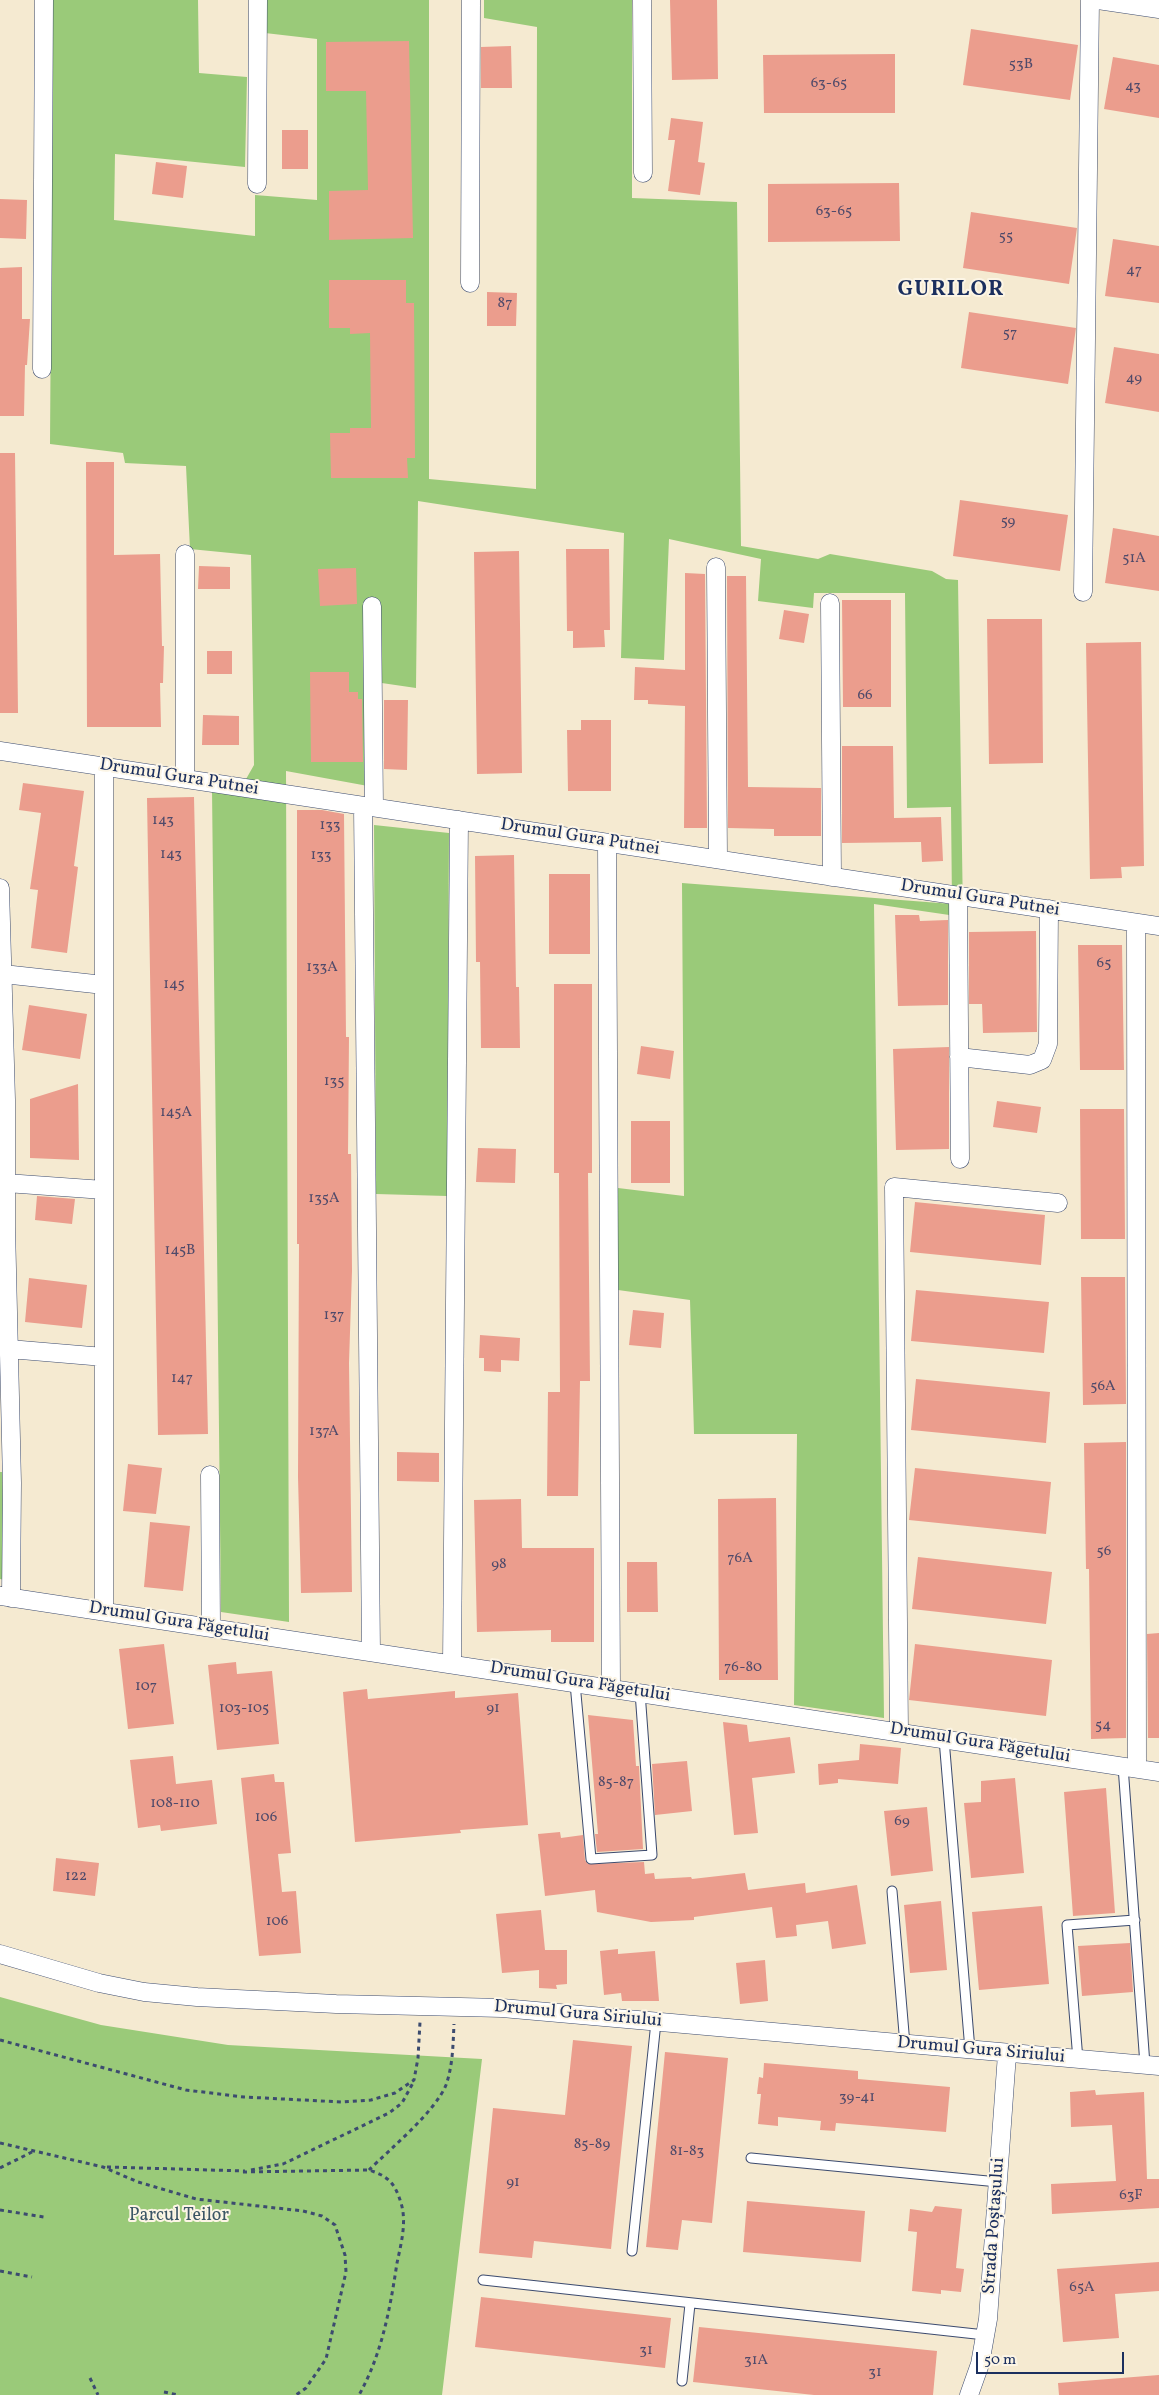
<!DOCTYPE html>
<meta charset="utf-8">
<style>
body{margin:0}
#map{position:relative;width:1159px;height:2395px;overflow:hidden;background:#f5ead1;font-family:Vollkorn,serif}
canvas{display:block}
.scale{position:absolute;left:976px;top:2352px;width:148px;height:22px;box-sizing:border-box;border:2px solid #1b2f5e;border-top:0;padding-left:6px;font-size:15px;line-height:18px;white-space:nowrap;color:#1b2f5e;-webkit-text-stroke:4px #fcf5e5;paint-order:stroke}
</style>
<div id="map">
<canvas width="1159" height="2395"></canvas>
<div class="scale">50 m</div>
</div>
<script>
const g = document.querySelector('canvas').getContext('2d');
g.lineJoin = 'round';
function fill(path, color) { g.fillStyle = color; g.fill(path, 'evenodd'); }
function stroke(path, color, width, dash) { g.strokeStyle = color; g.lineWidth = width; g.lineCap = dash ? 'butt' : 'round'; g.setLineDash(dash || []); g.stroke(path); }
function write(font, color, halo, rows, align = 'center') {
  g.font = font + ' Vollkorn,serif'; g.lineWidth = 4; g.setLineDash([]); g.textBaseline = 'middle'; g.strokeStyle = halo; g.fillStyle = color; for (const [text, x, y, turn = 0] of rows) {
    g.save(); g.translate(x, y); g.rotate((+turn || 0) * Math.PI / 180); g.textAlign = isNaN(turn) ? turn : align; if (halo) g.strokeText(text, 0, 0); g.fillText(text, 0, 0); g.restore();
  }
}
const green = new Path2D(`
 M53 0H198L199 73 247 77 245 167 115 154 114 220 255 236V195L317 200V39L265 33 266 0H429V479L536 489 537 27 484 18V0H632V198L737 202 741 546 818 559 830 554 932 571 946 579 958 580 963 917 874 904 884 1718 794 1705 797 1434H694L690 1300 618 1290V1188L684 1196 682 883 952 904 951 807 907 808 905 593H814L813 608 758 601 761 559 669 539 664 660 621 658 624 533 418 501 416 688 368 681V786L286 771 289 1622 221 1612 212 789 237 795 254 765 251 555 190 549 186 466 125 463 123 453 50 444Z
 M374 825 449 833 447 1196 376 1194Z
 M0 1472H2L5 1580 0 1579Z
 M0 1997 101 2025 228 2045 482 2059 442 2395H0Z`);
const building = new Path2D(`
 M670 0H717L718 79 672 80Z
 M971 29 1078 45 1070 100 963 85Z
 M409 41 413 238 329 240V191L368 190 366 91H326V42Z
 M511 46 512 88H481V47Z
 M895 54V113H764L763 55Z
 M1113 57 1159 65V118L1104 109Z
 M671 118 703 122 698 162 705 163 700 195 668 191 675 140H668Z
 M282 130H308V169H282Z
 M156 162 187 166 183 198 152 194Z
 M899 183 900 241 768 242V184Z
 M0 199 27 200 26 239 0 238Z
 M971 212 1077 228 1069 284 963 268Z
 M1113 239 1159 246V303L1105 296Z
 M22 267V319H30L27 365H25L24 416H0V268Z
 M329 280H406V303H414L415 458H407L408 478H331L330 433H350V428H371L370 333 350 334V328H329Z
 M487 292 517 293 516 326H487Z
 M969 312 1076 328 1068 384 961 368Z
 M1114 347 1159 354V412L1105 403Z
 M0 453H15L18 713H0Z
 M86 462H114V555L160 554 162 646H164L163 683H160L161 727H87Z
 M960 500 1068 515 1060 571 953 556Z
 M1113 528 1159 536V591L1105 583Z
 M566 549H609L610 630H604L605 647 573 648V631H567Z
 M519 551 522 773 477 774 474 552Z
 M199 566 230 567V589H198Z
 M356 568 357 604 320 606 318 569Z
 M685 573 705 574 707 828H684L685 706 648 704V700H634L635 667 685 670Z
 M727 576H746L748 787 821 788V836H774V829L728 828Z
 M842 600H891V707H843Z
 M784 610 809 614 804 643 779 639Z
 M987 619H1042L1043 763 989 764Z
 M1141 642 1144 866 1121 867 1122 878 1090 879 1086 643Z
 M207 651H232V674H207Z
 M310 672H349V692H358V699H362L363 762H311Z
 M384 700H408L407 770 384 769Z
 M203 715 239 716V745H202Z
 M581 720H611V791H568L567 730H581Z
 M842 746H893L894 818 941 817 943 861 922 862 921 842 842 843Z
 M23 783 84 791 74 866 78 867 67 953 31 948 38 890 30 889 41 813 19 810Z
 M194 797 208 1434 158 1435 147 798Z
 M297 810H322L344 814 346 1037H349L348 1154H351L352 1271 349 1363 352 1592 301 1593 298 1477 299 1244H297Z
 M514 855 516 987H519L520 1048H481L480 962H476L475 856Z
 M549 874H590V954H549Z
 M895 915H919L920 921 948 920V1005L898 1006Z
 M1036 931 1037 1032 983 1033 982 1004H969V932Z
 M1078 945H1122L1124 1070H1080Z
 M554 984H592V1173H588L590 1381H580L578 1496H547L548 1392H560L559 1173H554Z
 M29 1005 87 1014 80 1059 22 1050Z
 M641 1046 674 1051 670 1079 637 1074Z
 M949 1047V1149L896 1150 893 1049Z
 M78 1084 79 1160 30 1158V1099Z
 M997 1101 1041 1107 1037 1133 993 1127Z
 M1080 1109H1124L1125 1239H1081Z
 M631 1121H670V1183H631Z
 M478 1148 516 1149 515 1183 476 1182Z
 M37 1196 75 1199 72 1224 35 1220Z
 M915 1202 1045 1215 1041 1265 910 1252Z
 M1081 1277H1125L1126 1404 1083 1405Z
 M29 1278 87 1285 82 1328 25 1322Z
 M916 1290 1049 1302 1044 1353 911 1341Z
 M633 1310 664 1313 661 1348 629 1345Z
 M480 1335 520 1338 519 1361 501 1360V1372L484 1371V1358H479Z
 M916 1379 1050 1392 1046 1443 911 1430Z
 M1126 1442V1738L1091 1739 1089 1569H1086L1084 1443Z
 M397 1452 439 1453V1482L397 1481Z
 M128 1464 162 1468 156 1514 123 1511Z
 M915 1468 1051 1482 1046 1534 909 1520Z
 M776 1498 778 1680H719L718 1499Z
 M521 1499 522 1548H594V1642H551V1630L477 1632 474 1500Z
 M150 1522 190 1526 183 1591 144 1587Z
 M918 1557 1052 1572 1046 1624 912 1609Z
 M627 1562H657L658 1612H627Z
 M1159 1633V1738H1148L1147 1634Z
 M164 1644 174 1724 128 1729 119 1649Z
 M915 1644 1052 1660 1046 1716 909 1700Z
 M236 1662 237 1674 272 1671 279 1744 217 1750 208 1665Z
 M367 1689 368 1699 455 1691V1698L518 1693 528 1825 460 1830 461 1833 355 1842 343 1692Z
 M588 1715 633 1720 636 1766H639L643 1849 597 1852 595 1834H598Z
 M723 1722 747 1725 749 1742 790 1737 795 1773 752 1778 758 1833 734 1835Z
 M860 1744 901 1748 898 1784 838 1779V1783L819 1785 818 1764 859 1760Z
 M173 1756 176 1784 212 1780 217 1824 161 1831 160 1825 138 1828 130 1760Z
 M687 1761 692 1811 655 1815 652 1764Z
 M274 1774 275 1782H284L291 1853 278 1854 282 1892 296 1891 301 1953 259 1956 241 1778Z
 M1015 1778 1024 1873 971 1878 964 1803 981 1802V1781Z
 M1106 1788 1115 1913 1073 1916 1064 1792Z
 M927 1807 933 1871 891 1876 884 1811Z
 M560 1832 561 1838 583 1835 585 1860 588 1864 644 1862 645 1874 654 1873 655 1879 691 1877 692 1879 745 1873 748 1890 805 1883 806 1893 857 1885 866 1944 832 1949 828 1921 796 1925 797 1936 776 1938 772 1907 694 1917V1920L651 1922 597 1912 595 1890 545 1896 538 1834Z
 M56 1858 99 1863 95 1896 53 1891Z
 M941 1901 947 1970 910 1973 904 1905Z
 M1042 1906 1049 1984 979 1990 972 1912Z
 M541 1910 545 1950H567V1984L556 1985 557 1989 539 1988V1970L502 1973 496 1914Z
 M1130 1943 1133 1992 1082 1996 1078 1946Z
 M618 1949V1954L655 1951 659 2001H622L621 1993 604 1995 600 1951Z
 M765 1960 768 2001 740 2004 736 1963Z
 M573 2040 632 2046 611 2249 534 2241 532 2258 479 2253 493 2108 565 2115Z
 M665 2052 728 2058 712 2223 682 2220 678 2250 646 2247Z
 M764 2063 858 2071V2079L950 2087 946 2132 836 2123 835 2131 820 2130 821 2121 778 2117V2126L758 2124 761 2094H757L759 2077 763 2078Z
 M1095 2090 1096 2095 1144 2092 1147 2179H1159V2208L1052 2214 1051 2184 1116 2181 1112 2125 1071 2127 1070 2092Z
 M747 2201 865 2211 861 2262 743 2252Z
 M935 2206 962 2209 956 2268 964 2269 961 2292 941 2290V2294L912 2291 917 2232 908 2231 910 2209 932 2212Z
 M1159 2262V2291L1115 2294 1119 2338 1063 2342 1057 2269Z
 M481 2297 671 2318 665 2368 475 2347Z
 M699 2327 937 2351 933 2395H814L693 2382Z
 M1159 2375V2395H1059L1058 2383Z`);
const path = new Path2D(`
 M0 2040 186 2090 244 2097 342 2102 371 2100 395 2093 414 2080 418 2058 420 2022
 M0 2143 103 2167 138 2182 196 2199 303 2211 322 2216 335 2225 345 2255 346 2272 326 2359 306 2388 296 2395
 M107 2167 245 2171
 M0 2168 32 2152
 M251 2170 283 2164 389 2113 402 2103 414 2081
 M369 2170C390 2149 435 2112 446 2085 453 2065 453 2044 454 2024
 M243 2172 369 2170C388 2176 395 2183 401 2203 407 2222 401 2244 397 2263 390 2309 382 2354 359 2395
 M0 2210 44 2217
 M0 2271 32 2277
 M90 2378 98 2395
 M164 2392 178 2395`);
const lane = new Path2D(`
 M575 1683 591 1859 652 1855 640 1692
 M944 1739 970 2050
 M1123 1766 1145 2065
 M892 1891 905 2045
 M1078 2060 1067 1925 1135 1920
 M751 2158 998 2182
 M632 2251 656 2022
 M483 2280 985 2335
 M682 2381 690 2304`);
const street = new Path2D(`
 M642 0 643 173
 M1098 0 1159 9
 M257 184 258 0
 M470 283 471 0
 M42 369 44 0
 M185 554V779
 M716 567 718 859
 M1083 592 1090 0
 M830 603 832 877
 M372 606 374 807
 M0 751 1159 926
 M363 806 371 1652
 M607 843 611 1688
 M0 888 6 1100V1227L12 1483 11 1598
 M958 896 960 1159
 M1136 923 1137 1768
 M3 974 104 985
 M959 1057 1030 1065 1042 1060 1048 1044 1049 909
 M6 1183 104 1190
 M9 1349 104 1357
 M210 1475 211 1627
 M0 1596 1159 1772
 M104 1611V766
 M452 1664 459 820
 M899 1732 894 1187 1058 1203
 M0 1954 99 1983 144 1992 197 1997 336 2004 502 2008 1159 2066
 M969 2395 980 2364 988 2319 1007 2054`);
const numberNames = [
 ["53B",1021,65],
 ["63-65",829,84],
 ["43",1133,87],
 ["63-65",834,212],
 ["55",1006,237],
 ["47",1134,271],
 ["87",505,304],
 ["57",1010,334],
 ["49",1134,379],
 ["59",1008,522],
 ["51A",1134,559],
 ["66",865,696],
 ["143",163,821],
 ["133",330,826],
 ["143",171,855],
 ["133",321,856],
 ["65",1104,964],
 ["133A",322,968],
 ["145",174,985],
 ["135",334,1082],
 ["145A",176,1113],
 ["135A",324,1199],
 ["145B",180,1251],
 ["137",334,1316],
 ["147",182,1379],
 ["56A",1103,1387],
 ["137A",324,1432],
 ["56",1104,1552],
 ["76A",740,1559],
 ["98",499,1565],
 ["76-80",743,1668],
 ["107",146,1687],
 ["103-105",244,1709],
 ["91",493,1709],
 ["54",1103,1726],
 ["85-87",616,1783],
 ["108-110",175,1804],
 ["106",266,1818],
 ["69",902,1822],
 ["122",76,1877],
 ["106",277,1922],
 ["39-41",857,2098],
 ["85-89",592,2145],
 ["81-83",687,2152],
 ["91",513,2183],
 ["63F",1131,2196],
 ["65A",1082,2288],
 ["31",646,2351],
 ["31A",756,2361],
 ["31",875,2373]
];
const streetNames = [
 ["Drumul Gura Putnei",179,778,9],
 ["Drumul Gura Putnei",580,838,9],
 ["Drumul Gura Putnei",980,899,9],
 ["Drumul Gura Făgetului",179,1623,9],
 ["Drumul Gura Făgetului",580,1683,9],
 ["Drumul Gura Făgetului",980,1744,9],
 ["Drumul Gura Siriului",578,2015,5],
 ["Drumul Gura Siriului",981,2051,5],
 ["Strada Poștașului",995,2226,-86]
];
const parkNames = [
 ["Parcul Teilor",179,2217]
];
const districtNames = [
 ["GURILOR",951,291]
];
fill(green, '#9aca79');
fill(building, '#eb9d8d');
stroke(lane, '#3c4b6f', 11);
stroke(street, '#3c4b6f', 19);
stroke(path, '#3c4b6f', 3, [4, 4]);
stroke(lane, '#fff', 9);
stroke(street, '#fff', 18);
write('15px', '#4f4a6a', null, numberNames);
write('18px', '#1b2f5e', '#fcf5e5', streetNames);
write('18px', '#3b5665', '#fcf5e5', parkNames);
g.letterSpacing = '1px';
write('bold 22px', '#1b2f5e', '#fcf5e5', districtNames);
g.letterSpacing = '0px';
</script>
